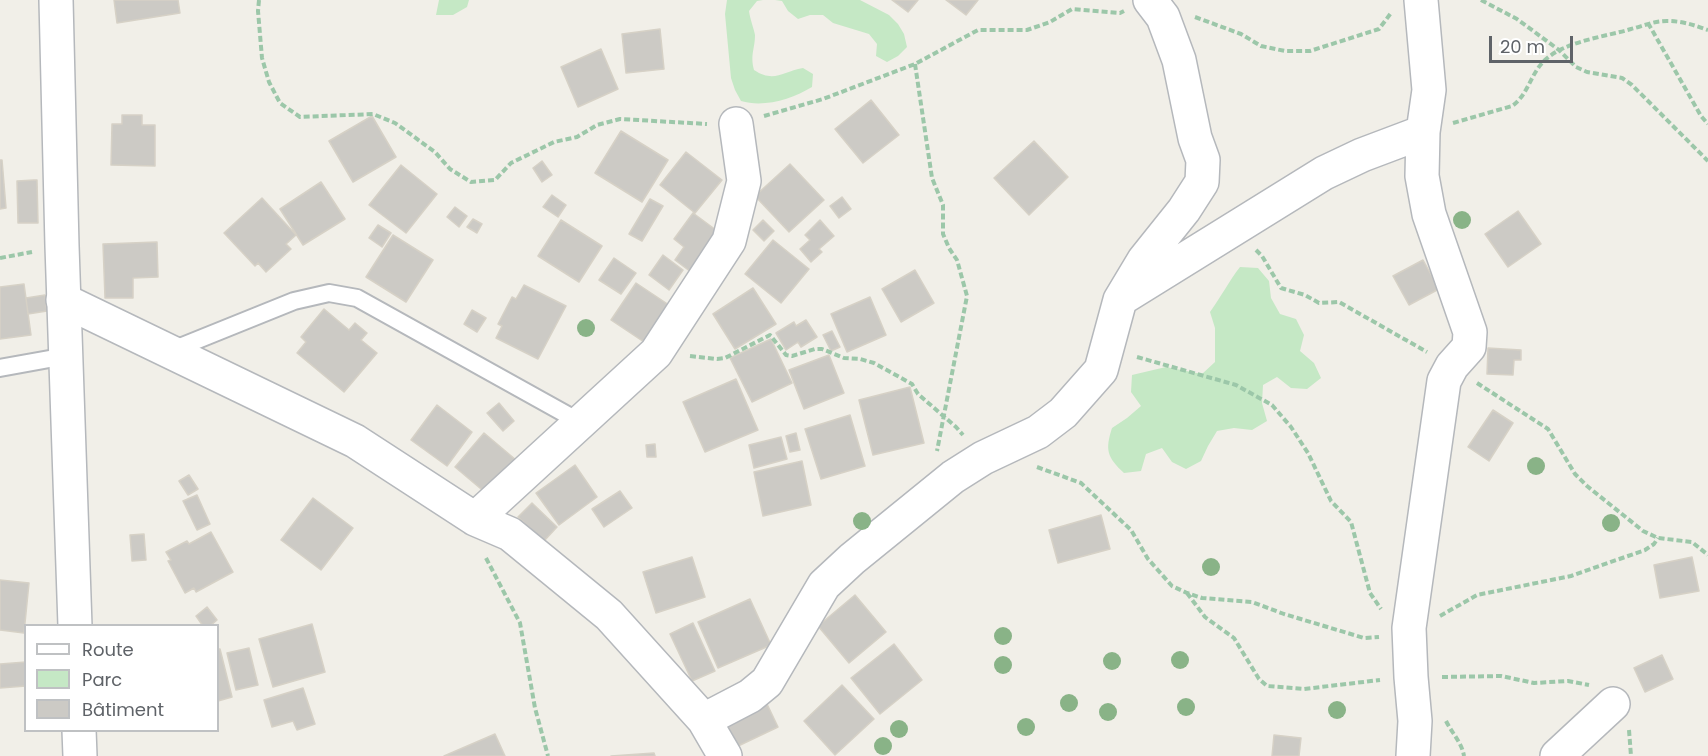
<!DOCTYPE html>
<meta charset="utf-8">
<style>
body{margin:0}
#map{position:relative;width:1708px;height:756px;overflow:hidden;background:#f1efe8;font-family:Poppins,sans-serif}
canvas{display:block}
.legend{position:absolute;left:24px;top:624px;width:195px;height:108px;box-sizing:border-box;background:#fff;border:2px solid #bfc1c3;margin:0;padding:8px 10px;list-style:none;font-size:18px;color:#5f6368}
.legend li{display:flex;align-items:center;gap:12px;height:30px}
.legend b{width:30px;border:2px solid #bfc1c3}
.scale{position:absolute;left:1489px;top:36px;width:84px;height:27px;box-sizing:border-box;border:3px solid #5f6368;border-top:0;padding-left:8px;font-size:18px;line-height:21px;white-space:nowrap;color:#5f6368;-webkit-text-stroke:4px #fff;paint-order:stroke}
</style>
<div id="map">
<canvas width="1708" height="756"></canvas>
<ul class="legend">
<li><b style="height:8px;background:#fff"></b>Route</li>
<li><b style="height:16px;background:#c5e8c5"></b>Parc</li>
<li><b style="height:16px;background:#cccac5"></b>Bâtiment</li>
</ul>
<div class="scale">20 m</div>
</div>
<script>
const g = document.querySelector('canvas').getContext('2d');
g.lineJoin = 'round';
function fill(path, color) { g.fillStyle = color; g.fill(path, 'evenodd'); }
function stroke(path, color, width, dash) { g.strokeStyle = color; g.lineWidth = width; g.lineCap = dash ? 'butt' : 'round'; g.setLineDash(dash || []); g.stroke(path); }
const green = new Path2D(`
 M439 0H469L467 7 453 15H436Z
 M727 0H763L757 1 749 11C750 19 754 29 755 35 755 49 750 54 754 70 774 83 782 72 803 68L813 74 812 87C792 99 764 108 741 101L735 90 731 78 725 14Z
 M775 0H860L889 15 898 24 904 34 907 47 898 56 887 62 876 56 877 44 869 34 833 23 823 15H810L798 19 788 11 782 1Z
 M1240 267 1258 268 1269 281 1271 298 1280 314 1296 319 1304 335 1300 351 1314 363 1321 378 1307 389 1291 388 1277 377 1263 385 1262 403 1267 421 1252 430 1234 428 1217 431 1208 446 1201 461 1186 469 1172 462 1162 448 1146 454 1141 471 1124 473C1107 457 1105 450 1112 428L1127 418 1141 406 1131 392 1132 375 1166 367 1202 374 1215 362V328L1210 312C1221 297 1229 281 1240 267Z`);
const building = new Path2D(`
 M114 0H178L180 13 117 23Z
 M892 0H918L908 12Z
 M946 0H978L966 15Z
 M660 29 664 69 626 73 622 34Z
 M601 49 618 89 578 107 561 67Z
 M871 100 899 135 863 163 835 129Z
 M122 115H142V125H155V166L111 165 112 124H122Z
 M372 116 396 157 353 182 329 141Z
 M621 131 668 160 642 202 595 173Z
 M1034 141 1068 177 1029 215 994 178Z
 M686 152 722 180 695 213 660 185Z
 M0 160H2L6 208 0 209Z
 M542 161 552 175 542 182 533 168Z
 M790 164 824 200 789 232 755 196Z
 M401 165 437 194 406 233 369 205Z
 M34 180H37L38 223H18L17 181Z
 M321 182 345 219 303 245 280 209Z
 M552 195 566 205 558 217 543 207Z
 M842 197 851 209 839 218 830 206Z
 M262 198 296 235 286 244 291 249 266 272 258 263 255 266 224 233Z
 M650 199 663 206 642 241 629 234Z
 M455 207 467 216 459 227 447 217Z
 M1518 211 1541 244 1508 267 1485 234Z
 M693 213 720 233 691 272 675 260 684 247 674 239Z
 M473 219 482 224 477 233 467 227Z
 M561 220 602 246 579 282 538 256Z
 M763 220 774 231 764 241 753 230Z
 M820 220 834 236 819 249 822 252 811 262 800 249 810 240 805 235Z
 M378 225 391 233 382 247 369 238Z
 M393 235 433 260 406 302 366 277Z
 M773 240 809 269 781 303 745 274Z
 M157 242 158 277 133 278V298H105L103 244Z
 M663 255 683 270 669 290 649 275Z
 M614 258 636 273 621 294 599 280Z
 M1423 260 1439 289 1409 305 1393 276Z
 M915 270 934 303 901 322 882 289Z
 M636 283 672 307 647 344 611 320Z
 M24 284 31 335 0 339V287Z
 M524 285 566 306 538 359 496 338 502 326 498 324 512 297 516 299Z
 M753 288 776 324 735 349 713 314Z
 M45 295 47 311 28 314 26 298Z
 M870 297 886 335 847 352 831 314Z
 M324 309 349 330 355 323 367 333 361 340 377 353 344 392 297 353 306 342 301 337Z
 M472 310 486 318 477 332 464 324Z
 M806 320 817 337 801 347 798 342 786 350 776 333 794 322 796 326Z
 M832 331 840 347 831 351 823 335Z
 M771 339 792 383 752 402 730 358Z
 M1488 348 1521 350V360H1514L1513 375 1487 374Z
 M829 355 844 393 804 409 789 370Z
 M736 379 758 430 705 452 683 402Z
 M910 387 924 443 873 455 859 400Z
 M499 403 514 421 503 431 487 413Z
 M437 405 472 432 447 466 411 440Z
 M1493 410 1513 423 1489 461 1468 447Z
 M850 415 865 466 821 479 805 429Z
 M484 433 516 460 487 494 455 467Z
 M796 433 800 450 790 452 786 436Z
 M781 437 787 459 754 468 749 445Z
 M655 444 656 457H647L646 445Z
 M802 461 811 505 763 516 754 472Z
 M575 465 597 497 559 525 536 493Z
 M189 475 198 489 188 495 179 481Z
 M620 491 632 508 604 527 592 509Z
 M197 495 210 524 197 530 183 501Z
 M313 498 353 528 321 570 281 540Z
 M532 503 557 527 544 541 518 517Z
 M1101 515 1110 549 1058 563 1049 530Z
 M211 532 233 572 196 592 194 588 185 593 168 561 171 560 166 552 187 541 189 544Z
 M144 534 146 560 132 561 130 535Z
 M692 557 705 597 656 613 643 572Z
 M1692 557 1699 591 1660 598 1654 565Z
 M0 580 29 583 24 633 0 630Z
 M855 595 886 632 849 663 818 626Z
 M750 599 771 645 718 668 698 622Z
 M207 607 217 620 210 626H203L196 616Z
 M693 623 715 671 692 681 670 634Z
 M312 624 325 672 273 687 259 639Z
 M894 644 922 680 880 714 851 678Z
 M249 648 258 685 236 690 227 653Z
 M218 649H220L232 697 218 701Z
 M1662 655 1673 679 1645 692 1634 668Z
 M26 662V686L0 688V664Z
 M842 685 874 719 835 755 804 721Z
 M303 688 315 724 297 730 293 721 272 727 264 700Z
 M767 704 778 727 736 747 725 723Z
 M495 734 505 756H444Z
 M1274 735 1301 738 1299 756H1272Z
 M654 753 655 756H611Z`);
const path = new Path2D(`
 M259 0 258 11 262 58 269 82 280 103 300 117 373 114 395 123 435 152 450 169 471 182 495 180 511 163 554 142 577 137 597 125 620 119 707 124
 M1481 0 1517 19 1559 50 1576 67 1587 72 1622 78 1632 85 1708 161
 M1195 17 1241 34 1261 46 1285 51H1310L1379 29 1391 13
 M1648 23 1701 116 1708 124
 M915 64 932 178 943 205V234L949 248 957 260 967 296 937 451
 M764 116 823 99 915 64 978 30H1027L1050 22 1072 9 1120 13 1124 11
 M1453 123 1512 106C1528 95 1530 75 1544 61 1564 41 1605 37 1631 29 1643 26 1654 21 1667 21 1682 21 1694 25 1708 30
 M1256 250 1262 256 1281 288 1305 295 1319 303 1339 302 1427 352
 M0 258 32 252
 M690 356 717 359 725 358 770 335 786 355 792 356 815 349H822L844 358 860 359 874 363 912 384 918 394 956 427 963 435
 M1137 357 1236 385 1272 405 1291 427 1308 453 1331 501 1351 522 1370 593 1381 609
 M1477 383 1548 429 1575 474 1587 486 1643 531 1658 538 1692 542 1708 555
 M1037 467 1081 483 1131 530 1148 559 1172 586 1187 593 1202 598 1252 602 1284 614 1364 638 1379 637
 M486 558 520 623 535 708 548 756
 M1187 593 1205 617 1234 638 1259 679 1267 686 1304 689 1380 680
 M1440 616 1477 595 1571 576 1645 550 1654 544 1658 538
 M1442 677 1501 676 1534 683 1568 681 1589 685
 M1446 721C1452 733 1462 743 1464 756
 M1629 730 1631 756`);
const service = new Path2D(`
 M170 351 294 301 329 293 357 298 580 422
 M0 368 66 356`);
const minor = new Path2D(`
 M1124 297 1324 173 1362 155 1423 132
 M63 300 355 441 475 519 510 534 609 615 704 720 725 756
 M475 519 656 353 729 241 744 181 736 124
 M704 720 750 696 767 682 824 585 852 559 953 477 983 458 1038 432 1063 413 1101 370 1120 300 1144 260 1184 210 1202 182 1203 160 1195 138 1179 60 1163 17 1150 0
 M1413 756 1415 721 1411 677 1409 628 1444 381 1452 366 1469 347 1470 332 1429 214 1422 176 1423 132 1429 90 1421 0
 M1557 756 1613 704`);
const tertiary = new Path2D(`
 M56 0 62 246 75 626
 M79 730 80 756`);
const trees = [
 [1462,220],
 [586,328],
 [1536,466],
 [862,521],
 [1611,523],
 [1211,567],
 [1003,636],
 [1180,660],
 [1112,661],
 [1003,665],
 [1069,703],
 [1186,707],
 [1337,710],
 [1108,712],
 [1026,727],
 [899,729],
 [883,746]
];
fill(green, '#c5e8c5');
fill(building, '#cccac5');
stroke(building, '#d6d1c6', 1.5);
stroke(service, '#b5b8bc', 20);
stroke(minor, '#b5b8bc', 36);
stroke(tertiary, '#b5b8bc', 36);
stroke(path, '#9cc7a9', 4, [6, 3]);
stroke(service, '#fff', 16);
stroke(minor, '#fff', 33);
stroke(tertiary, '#fff', 33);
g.fillStyle = '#89b387';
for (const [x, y] of trees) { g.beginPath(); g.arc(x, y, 9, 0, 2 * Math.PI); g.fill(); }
</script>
